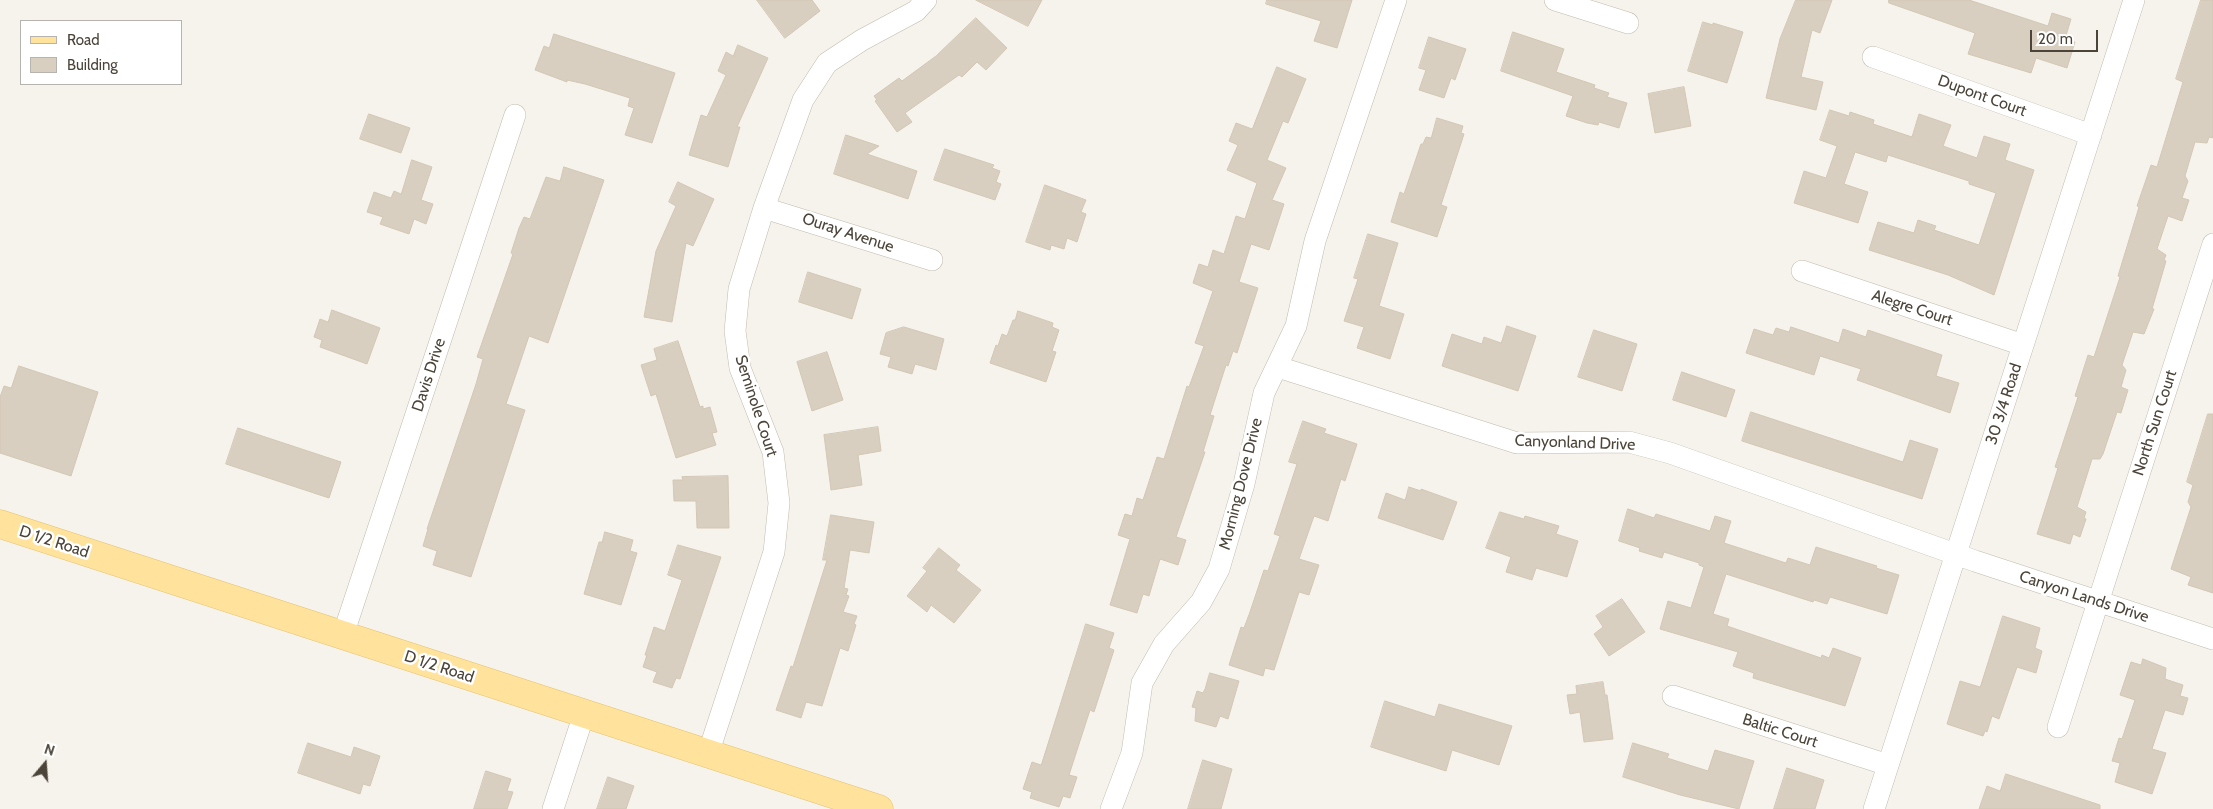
<!DOCTYPE html>
<style>
body{margin:0}
#map{position:relative;width:2213px;height:809px;overflow:hidden;background:#f6f3ec;font-family:Cabin,sans-serif}
canvas{display:block}
.legend{position:absolute;left:20px;top:20px;width:162px;height:65px;box-sizing:border-box;background:#fff;border:1px solid #b7b4b0;margin:0;padding:6px 9px;list-style:none;font-size:15px;color:#4b4439}
.legend li{display:flex;align-items:center;gap:10px;height:25px}
.legend b{width:25px;border:1px solid #b7b4b0}
.north{position:absolute;left:20px;top:739px;width:50px;height:50px;-webkit-text-stroke:4px #fff;paint-order:stroke;rotate:18deg;font-size:14px;font-weight:700;line-height:20px;text-align:center;color:#4b4439}
.north::after{content:'';display:block;margin:auto;width:18px;height:22px;background:#4b4439;clip-path:polygon(50% 0,100% 100%,50% 72%,0 100%)}
.scale{position:absolute;left:2030px;top:30px;width:68px;height:22px;box-sizing:border-box;border:2px solid #4b4439;border-top:0;padding-left:6px;font-size:15px;line-height:18px;white-space:nowrap;color:#4b4439;-webkit-text-stroke:4px #fff;paint-order:stroke}
</style>
<div id="map">
<canvas width="2213" height="809"></canvas>
<ul class="legend">
<li><b style="height:6px;background:#ffe39c"></b>Road</li>
<li><b style="height:14px;background:#d8cfc1"></b>Building</li>
</ul>
<div class="north">N</div>
<div class="scale">20 m</div>
</div>
<script>
const g = document.querySelector('canvas').getContext('2d');
g.lineJoin = 'round';
function fill(path, color) { g.fillStyle = color; g.fill(path, 'evenodd'); }
function stroke(path, color, width, dash) { g.strokeStyle = color; g.lineWidth = width; g.lineCap = dash ? 'butt' : 'round'; g.setLineDash(dash || []); g.stroke(path); }
function write(font, color, halo, rows, align = 'center') {
  g.font = font + ' Cabin,sans-serif'; g.lineWidth = 5; g.setLineDash([]); g.textBaseline = 'middle'; g.strokeStyle = halo; g.fillStyle = color; for (const [text, x, y, turn = 0] of rows) {
    g.save(); g.translate(x, y); g.rotate((+turn || 0) * Math.PI / 180); g.textAlign = isNaN(turn) ? turn : align; if (halo) g.strokeText(text, 0, 0); g.fillText(text, 0, 0); g.restore();
  }
}
const building = new Path2D(`
 M757 0H812L820 11 785 38Z
 M976 0H1042L1028 26Z
 M1267 0H1352L1337 48 1314 41 1321 21 1266 4Z
 M1796 0H1832L1820 33 1812 30 1801 77 1823 82 1816 110 1766 98 1780 39Z
 M1889 0H1969L2048 26 2052 13 2071 19 2065 39 2075 42 2067 68 2036 58 2031 73 1968 54 1975 33 1889 3Z
 M2201 0H2213V138L2209 137 2207 143 2195 142 2185 176 2188 181 2182 198 2189 200 2182 221 2168 216 2157 249 2166 255 2164 260 2166 261 2152 309H2154L2144 334 2133 332 2122 365 2126 370 2121 387 2128 390 2121 413 2117 412 2103 454 2100 459H2092L2077 507 2086 512 2084 518 2086 519 2080 537 2073 534 2070 544 2037 534 2058 468 2055 467 2078 397 2075 396 2088 355 2094 357 2120 277 2118 276 2139 207 2137 206 2151 165 2157 167 2183 82 2176 79Z
 M976 18 1007 48 986 70 977 62 962 77 959 75 905 113 912 122 897 132 875 101 877 100 874 96 899 78 902 81 936 56Z
 M1703 22 1713 25V23L1743 32 1727 83 1688 71Z
 M1513 32 1564 49 1556 72 1595 85 1594 88 1609 93 1607 97 1627 103 1619 128 1599 122 1598 125 1587 123 1566 116 1573 96 1501 71Z
 M554 34 675 73 652 143 625 135 634 108 628 106 630 98 585 84 567 80V82L535 70 544 46 549 48Z
 M1429 37 1466 49 1455 80 1451 78 1444 98 1419 90 1426 70 1419 68Z
 M738 45 768 58 737 127H740L728 167 689 155 701 115 707 117 726 75 718 71 726 52 733 56Z
 M1277 67 1306 79 1288 123 1283 121 1267 160 1286 168 1272 200 1284 204 1269 250 1251 244 1239 282 1258 288 1237 353 1233 351 1228 366 1226 365 1210 415 1214 416 1203 452H1205L1176 537 1186 540 1178 565 1160 559 1149 596 1143 594 1137 613 1110 605 1130 539 1118 535 1125 514 1132 516 1137 498 1143 500 1157 457 1164 459 1187 386 1189 387 1204 346 1195 343 1213 291 1193 283 1199 264 1208 267 1213 250 1224 254 1236 216 1245 219 1257 183 1227 170 1238 145 1229 141 1236 123 1252 129Z
 M1684 87 1691 126 1655 133 1648 94Z
 M1830 110 1849 116 1850 112 1874 120 1873 124 1912 137 1919 114 1951 125 1943 146 1977 158 1984 136 2010 144 2005 160 2034 170 1994 295 1948 275 1869 250 1878 222 1914 233 1918 220 1936 226 1934 230 1979 245 1996 193 1969 184V181L1888 155 1886 162 1855 152 1844 184 1868 192 1858 223 1794 203 1804 171 1826 178 1837 146 1820 140Z
 M369 114 410 128 401 153 360 139Z
 M1437 118 1463 126 1461 133 1464 134 1441 205 1447 207 1437 237 1391 222 1400 192 1404 194 1421 144H1423L1426 137 1431 138Z
 M846 135 879 146 867 154 917 171 908 199 834 174Z
 M945 149 994 165 992 168 1000 171 996 182 1001 184 995 200 934 180Z
 M412 160 432 167 421 200 433 204 426 224 414 219 409 234 380 224 383 217 367 212 374 192 391 198 394 191 401 194Z
 M564 167 604 180 548 343 529 336 506 404 525 410 471 577 433 565 437 551 423 546 428 529H427L476 384 483 359 477 357 513 254 511 253 519 228 524 217 530 219 546 177 560 181Z
 M678 182 714 199 693 246 686 243 672 322 644 317 656 251 676 206 669 202Z
 M1045 185 1086 200 1081 212 1086 214 1077 242 1067 238 1064 249 1051 245 1050 250 1026 242Z
 M1368 234 1398 243 1379 306 1404 314 1390 359 1357 348 1364 327 1344 321 1358 279 1354 278Z
 M808 272 861 289 852 319 799 302Z
 M332 310 380 328 367 364 320 347 322 340 314 337 320 319 328 322Z
 M1018 311 1053 323 1052 327 1059 330 1052 351 1056 352 1046 382 990 363 996 345 998 346 1002 334 1007 336 1013 320H1015Z
 M1507 326 1536 336 1518 391 1442 366 1452 334 1482 344 1484 337 1501 343Z
 M904 327 944 339 936 370 915 364 912 374 888 367 891 357 880 354 886 333Z
 M1791 327 1839 343 1843 329 1866 337 1868 330 1942 355 1936 376 1959 383 1950 413 1857 380 1861 369 1820 356 1814 375 1746 353 1754 329 1773 335 1776 328 1789 332Z
 M1594 330 1637 344 1622 391 1578 377Z
 M678 341 700 407 703 406V409L710 407 717 432 712 433 716 445 676 458 656 394 651 396 641 365 657 360 654 349Z
 M827 352 843 400 812 411 797 362Z
 M19 366 98 392 71 476 0 453V397L4 386 11 388Z
 M1682 372 1735 390 1726 417 1673 400Z
 M1751 412 1903 462 1910 440 1938 449 1922 499 1742 441Z
 M2208 414H2213V593L2188 585 2191 577 2171 569 2191 507 2188 502 2193 485 2187 482Z
 M1303 421 1326 429 1324 433 1357 444 1345 481 1341 479 1328 521 1314 516 1299 559 1319 565 1309 595 1299 592 1274 670 1265 668 1263 676 1229 665 1241 627 1244 628 1250 612 1264 570 1268 571 1280 536 1274 534 1297 464 1289 462Z
 M878 427 881 451 858 455 862 485 831 490 824 435Z
 M238 428 341 462 329 498 226 464Z
 M728 476 729 528H697L696 501H674L673 480H683L682 477Z
 M1409 487 1421 491V489L1457 502 1443 540 1378 518 1386 493 1405 500Z
 M1628 509 1654 518 1656 514 1710 531 1715 516 1731 521 1724 543 1786 563 1788 558 1810 565 1816 547 1877 566 1876 568 1899 575 1887 614 1830 597 1827 604 1814 600 1813 602 1726 574 1713 614 1729 619 1727 626 1821 658 1822 655 1829 658 1833 648 1861 658 1845 706 1753 678 1754 673 1733 666 1738 652 1660 629 1668 601 1691 608 1704 567 1699 565V563L1664 552 1662 558 1639 551 1640 548 1619 541Z
 M1500 512 1524 519 1525 516 1559 526 1556 534 1578 541 1567 577 1536 568 1532 580 1506 572 1511 557 1486 548Z
 M831 515 874 522 869 553 850 550 844 588 848 589 846 595 849 596 843 612 857 616 854 624 856 625 848 651 840 648 822 706 806 702 801 718 776 710 791 666 793 667 827 560H823Z
 M605 532 633 540 630 551 637 553 621 605 584 594 599 542H602Z
 M678 545 721 557 680 679 676 678 672 688 653 682 657 672 643 667 647 655H645L654 627 665 631 682 580 668 575Z
 M939 548 960 565 956 570 981 590 954 623 931 605 927 612 907 596 927 571 923 568Z
 M1622 599 1645 632 1609 656 1594 634 1603 627 1596 616Z
 M2003 616 2040 628 2035 648 2042 651 2036 673 2017 667 1999 719 1992 716 1987 732 1985 731 1983 736 1947 724 1960 681 1980 687Z
 M1086 624 1114 633 1109 648 1114 650 1094 712 1090 710 1069 775 1077 777 1070 798 1063 796 1059 807 1030 798 1032 792 1023 789 1032 762 1041 765Z
 M2143 659 2166 668 2165 679 2183 685 2180 696 2188 698 2183 715 2165 710 2152 749 2166 753 2152 794 2115 782 2120 763 2112 761 2119 738 2122 739 2135 700 2120 695 2131 662 2141 665Z
 M1210 673 1239 681 1228 719 1220 716 1216 727 1195 721 1196 708 1192 707 1197 691 1203 693 1205 689Z
 M1603 682 1605 695H1607L1613 739 1584 742 1580 712 1570 714 1567 695 1577 694 1576 686Z
 M1385 701 1435 717 1439 704 1512 726 1499 765 1452 750 1446 771 1371 747Z
 M308 743 351 757 354 747 380 756 370 786 363 784 360 794 298 773Z
 M1633 743 1669 754 1667 758 1708 771 1715 750 1754 761 1739 809 1680 795 1623 777Z
 M1203 760 1232 769 1221 809H1188Z
 M1787 768 1824 780 1815 809H1774Z
 M486 771 511 779 507 791 513 792 507 809H474Z
 M2006 774 2100 805V809H1979L1987 786 2000 791Z
 M608 777 634 786 626 809H597Z`);
const minor = new Path2D(`
 M1555 0 1628 23
 M1873 57 2091 135
 M764 208 932 260
 M1802 271 2023 345
 M1278 367 1517 443 1629 442 1670 453 1975 561 2213 639
 M343 635 515 115
 M1673 696 1888 765
 M2058 727 2213 244
 M708 754 774 552 779 503 773 452 740 368 735 331 739 289 764 208 803 100 827 63 862 40 916 11 926 0
 M553 809 584 714
 M1111 809 1132 753 1142 683 1164 644 1201 602 1219 569 1244 484 1264 393 1296 326 1315 241 1396 0
 M1874 809 2134 0`);
const major = new Path2D(`
 M0 524 879 809`);
const streetNames = [
 ["Dupont Court",1982,96,20],
 ["Ouray Avenue",848,233,18],
 ["Alegre Court",1912,308,18],
 ["Davis Drive",429,375,-72],
 ["30 3/4 Road",2004,404,-72],
 ["Seminole Court",756,406,72],
 ["North Sun Court",2155,423,-72],
 ["Canyonland Drive",1575,443,2],
 ["Morning Dove Drive",1241,484,-76],
 ["D 1/2 Road",54,542,18],
 ["Canyon Lands Drive",2084,597,18],
 ["D 1/2 Road",439,667,18],
 ["Baltic Court",1780,731,18]
];
fill(building, '#d8cfc1');
stroke(building, '#d3c7b4', 1);
stroke(minor, '#c2bbae', 22);
stroke(major, '#e6c16a', 29);
stroke(minor, '#fff', 21);
stroke(major, '#ffe39c', 28);
write('16px', '#4b4439', '#fff', streetNames);
</script>
